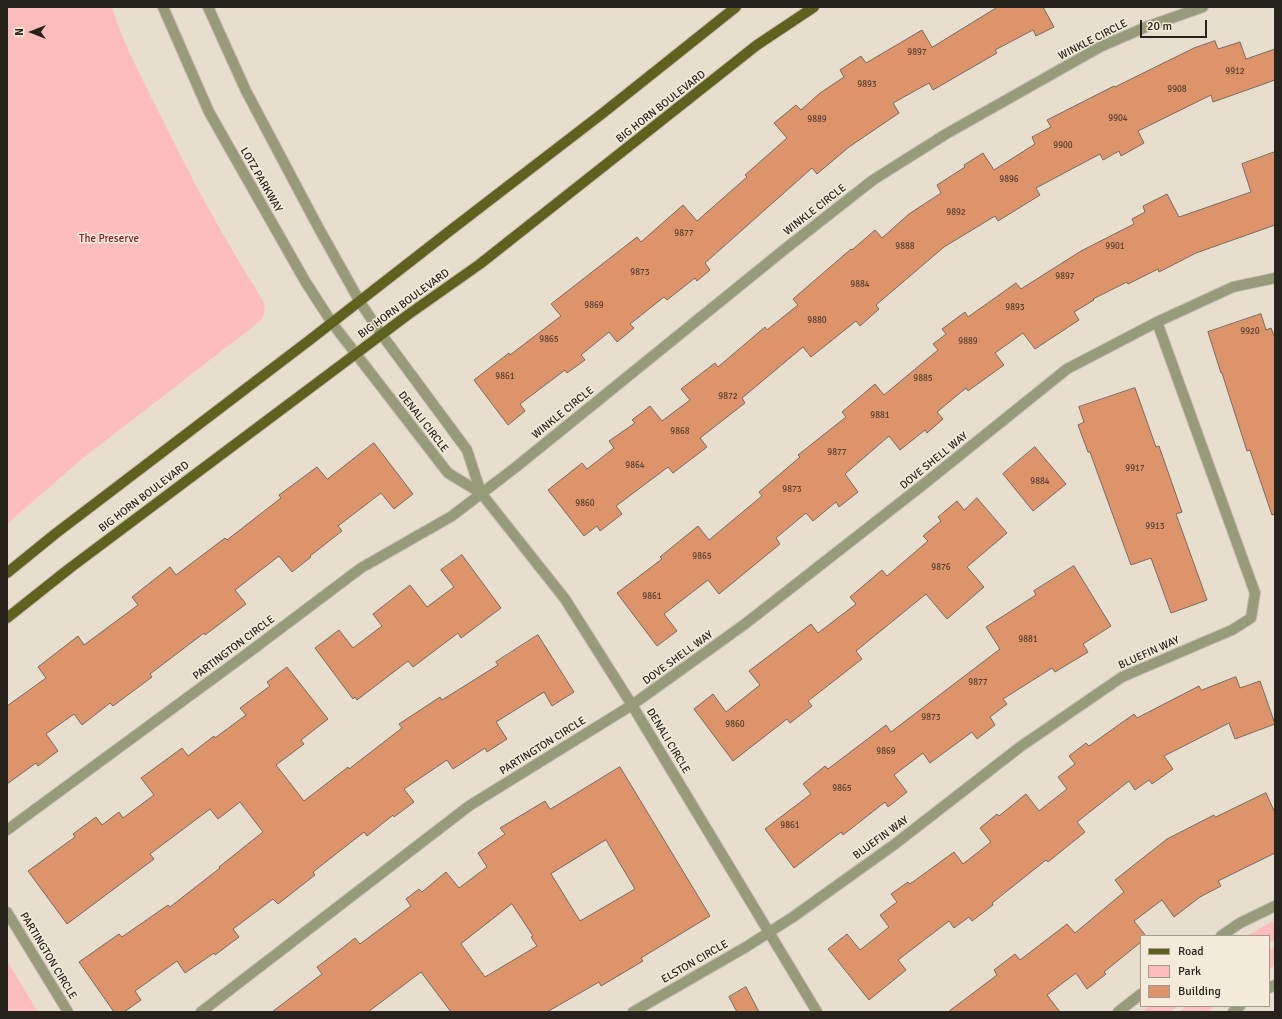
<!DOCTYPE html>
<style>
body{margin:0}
#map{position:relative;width:1282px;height:1019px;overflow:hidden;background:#e7dece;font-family:Signika,sans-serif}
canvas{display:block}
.frame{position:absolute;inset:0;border:8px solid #26231d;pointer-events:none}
.legend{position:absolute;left:1140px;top:935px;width:130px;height:72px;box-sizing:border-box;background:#f4ebdb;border:1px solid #a29b8f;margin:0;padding:5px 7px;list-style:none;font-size:12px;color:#26231d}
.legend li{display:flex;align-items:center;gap:8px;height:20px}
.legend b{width:20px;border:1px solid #a29b8f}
.north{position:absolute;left:12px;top:12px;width:40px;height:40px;-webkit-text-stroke:3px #f4ebdb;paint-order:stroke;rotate:270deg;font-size:11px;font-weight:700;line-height:16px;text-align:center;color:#26231d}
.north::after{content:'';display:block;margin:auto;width:14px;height:18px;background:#26231d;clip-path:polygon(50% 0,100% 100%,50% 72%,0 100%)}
.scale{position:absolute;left:1140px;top:20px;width:67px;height:18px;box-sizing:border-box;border:2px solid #26231d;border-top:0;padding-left:5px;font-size:12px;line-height:14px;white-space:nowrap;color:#26231d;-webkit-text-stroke:3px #f4ebdb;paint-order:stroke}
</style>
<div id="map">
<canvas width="1282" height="1019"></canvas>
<div class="frame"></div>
<ul class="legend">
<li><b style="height:5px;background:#5d621e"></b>Road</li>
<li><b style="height:11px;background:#fdbdbd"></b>Park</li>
<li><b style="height:11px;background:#de946b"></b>Building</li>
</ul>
<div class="north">N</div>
<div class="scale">20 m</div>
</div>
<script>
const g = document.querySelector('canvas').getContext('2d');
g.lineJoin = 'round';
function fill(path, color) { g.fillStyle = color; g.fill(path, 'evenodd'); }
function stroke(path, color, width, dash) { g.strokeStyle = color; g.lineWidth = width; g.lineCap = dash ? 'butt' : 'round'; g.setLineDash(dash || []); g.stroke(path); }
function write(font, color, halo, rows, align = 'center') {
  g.font = font + ' Signika,sans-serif'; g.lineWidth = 3; g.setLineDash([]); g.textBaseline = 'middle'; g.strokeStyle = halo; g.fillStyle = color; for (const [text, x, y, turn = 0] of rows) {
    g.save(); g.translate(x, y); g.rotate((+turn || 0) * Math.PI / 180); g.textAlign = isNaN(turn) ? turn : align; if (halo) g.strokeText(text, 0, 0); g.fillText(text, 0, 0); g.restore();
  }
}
const green = new Path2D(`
 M7 7H112C123 44 142 78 159 113 190 176 224 239 262 299 266 308 266 314 259 322L83 458 7 524Z
 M1275 920V940L1269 943V936H1246Z
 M1275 947V966L1269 969V950Z
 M7 961 38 1012H7Z
 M1149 1006H1178L1170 1012H1141Z
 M1187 1006H1215L1208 1012H1179Z`);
const building = new Path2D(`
 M998 7H1043L1054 27 1036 36 1033 30 995 50 997 53 933 90 929 83 893 103 899 113 849 147 817 174 812 168 705 263 710 270 697 281 695 278 667 300 664 297 630 324 634 328 617 342 609 332 581 355 585 360 567 373 565 370 520 404 525 411 508 425 474 380 509 353 510 355 561 316 551 304 637 237 641 242 683 205 697 221 747 177 745 175 787 138 774 123 796 105 801 110 820 93 844 77 840 70 861 56 866 63 922 30 932 47Z
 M1215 41 1218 49 1240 42 1246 59 1275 49V80L1213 102 1211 95 1138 131 1144 143 1121 156 1119 151 1103 160 1100 154 1036 188 1040 195 998 221 995 216 944 247 876 305 879 309 860 326 856 321 811 357 803 347 742 398 745 403 700 438 707 447 673 473 668 467 616 506 622 514 600 531 597 526 584 536 548 490 582 463 587 469 614 448 609 441 635 423 632 420 650 406 662 421 690 400 681 389 715 363 718 367 765 327 767 330 798 305 793 299 851 249 852 250 875 230 882 238 909 214 941 193 937 185 965 167 964 165 983 153 994 170 1035 144 1032 137 1051 127 1047 120 1114 86 1115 87 1194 48Z
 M1275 152V225L1196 253 1159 272 1158 269 1128 284 1127 282 1093 299 1094 300 1074 312 1079 320 1035 349 1023 333 995 353 1004 365 968 391 966 388 937 412 943 419 927 433 925 430 900 450 889 436 845 474 858 492 839 507 836 502 813 521 806 513 776 538 780 544 719 594 708 580 664 614 677 631 657 646 617 593 662 559 660 557 698 526 709 540 762 496 759 492 800 457 798 455 846 417 842 412 875 384 884 395 938 350 933 344 946 334 942 329 965 312 968 317 1016 283 1021 289 1081 251 1134 224 1132 219 1145 212 1143 206 1167 194 1179 217 1251 192 1242 164Z
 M1261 314 1266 330 1271 328 1275 338V514L1272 515 1250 450 1247 451 1222 373H1221L1208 332Z
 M1135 388 1156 447 1159 446 1182 512 1176 514 1207 600 1171 613 1151 558 1131 565 1090 452H1088L1078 425 1084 422 1079 407Z
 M374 443 413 494 394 509 381 493 338 526 342 531 310 556 311 557 292 572 279 556 235 590 246 604 205 635 204 633 150 674 152 677 113 706 110 703 82 725 74 714 46 734 58 751 38 766 36 763 7 784V706L46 678 38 667 78 636 84 645 138 605 132 597 170 567 176 575 225 538 227 540 281 498 279 495 317 467 327 479Z
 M1035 447 1066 484 1033 511 1003 474Z
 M977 498 1007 533 967 567 984 587 947 619 926 594 856 651 862 659 808 701 812 706 790 723 787 719 733 761 694 709 713 694 726 712 760 685 749 671 811 624 818 633 856 604 850 597 882 570 887 576 928 541 923 536 941 521 938 517 957 501 964 510Z
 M462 555 501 608 461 638 458 633 413 667 408 661 357 700 355 697 353 699 315 648 339 630 353 648 382 626 373 614 410 585 427 607 454 587 441 570Z
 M1074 566 1111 626 1083 644 1088 652 1055 672 1052 668 1003 699 1007 704 990 717 995 725 977 739 972 732 930 763 923 753 894 775 907 792 888 807 885 802 843 835 841 832 794 868 765 829 811 794 803 784 825 766 828 769 886 725 891 732 1000 649 986 627 1036 595 1034 591Z
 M538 635 574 692 552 706 544 692 496 722 507 739 487 752 485 748 453 769 447 760 404 789 414 802 394 817 393 815 367 836 364 832 313 872 315 875 278 904 273 899 233 929 239 937 215 955 214 953 185 973 177 961 135 991 141 1000 124 1012H114L79 962 119 934 122 937 168 905 170 907 220 868 219 867 263 832 240 802 218 819 210 809 150 854 154 859 67 924 28 871 75 837 73 834 96 817 102 825 119 812 123 818 154 795 141 778 182 748 188 756 214 736 215 738 246 715 240 708 270 686 267 682 287 667 328 719 301 740 304 744 276 765 304 801 348 767 349 769 402 728 399 724 440 697 442 700 498 665 496 662Z
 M1236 677 1240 688 1260 681 1275 724 1235 739 1229 723 1164 756 1173 769 1152 784 1149 780 1135 790 1129 781 1077 822 1085 832 1048 862 1046 860 992 903 993 905 972 921 969 917 954 928 949 921 898 960 906 970 869 1000 828 949 847 934 860 950 889 927 880 915 897 902 891 894 908 882 910 884 954 852 963 864 991 842 980 828 997 814 999 816 1026 794 1039 811 1067 789 1058 777 1075 764 1069 756 1086 743 1089 746 1134 714 1137 718 1199 686 1201 690Z
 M620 767 710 916 641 958 643 961 601 986 599 982 547 1012H451L421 972 368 1012H272L322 974 317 967 341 949 355 938 360 944 411 906 406 899 419 889 422 892 446 872 459 888 487 867 478 853 505 834 500 828 545 801 550 809ZM606 840 635 889 580 921 551 874ZM512 904 533 936 531 937 537 946 485 977 461 944Z
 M1266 793 1275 813V853L1218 881 1221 886 1200 897 1174 917 1162 900 1134 921 1146 936H1141V942L1104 972 1106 974 1087 989 1076 973 1047 995 1060 1012H948L997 975 994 970 1015 954 1020 960 1067 924 1075 933 1124 892 1115 880 1167 839 1214 815 1215 817Z
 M746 987 759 1012H737L729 997Z`);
const minor = new Path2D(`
 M163 7 209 112 305 281 332 323 448 473 481 493 565 599 632 705 817 1012
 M208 7 246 91 317 225 360 302 382 335 467 450 481 493
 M7 830 248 653 361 568 452 516 516 467 785 249 873 180 946 134 1100 47 1146 27 1203 7
 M7 912 68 1012
 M1221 936 1240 923 1275 906
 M1269 988 1275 985
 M201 1012 469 806 632 705 745 624 924 484 1067 369 1157 322 1233 287 1275 278
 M633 1012 746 947 793 917 895 844 1020 747 1122 677 1232 630 1251 618 1255 593 1157 322
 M1118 1012 1141 994
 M1233 1012 1240 1006`);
const major = new Path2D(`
 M7 573 55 534 311 339 447 233 603 113 736 7
 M7 618 70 568 409 314 480 264 757 45 814 7`);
const numberNames = [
 ["9897",917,53],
 ["9912",1235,72],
 ["9893",867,85],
 ["9908",1177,90],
 ["9904",1118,119],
 ["9889",817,120],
 ["9900",1063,146],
 ["9896",1009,180],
 ["9892",956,213],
 ["9877",684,234],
 ["9888",905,247],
 ["9901",1115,247],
 ["9873",640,273],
 ["9897",1065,277],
 ["9884",860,285],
 ["9869",594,306],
 ["9893",1015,308],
 ["9880",817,321],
 ["9920",1250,332],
 ["9865",549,340],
 ["9889",968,342],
 ["9861",505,377],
 ["9885",923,379],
 ["9872",728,397],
 ["9881",880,416],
 ["9868",680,432],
 ["9877",837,453],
 ["9864",635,466],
 ["9917",1135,469],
 ["9884",1040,482],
 ["9873",792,490],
 ["9860",585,504],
 ["9913",1155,527],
 ["9865",702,557],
 ["9876",941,568],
 ["9861",652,597],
 ["9881",1028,640],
 ["9877",978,683],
 ["9873",931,718],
 ["9860",735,725],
 ["9869",886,752],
 ["9865",842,789],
 ["9861",790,826]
];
const streetNames = [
 ["WINKLE CIRCLE",1093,40,-27],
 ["BIG HORN BOULEVARD",661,107,-38],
 ["LOTZ PARKWAY",261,180,60],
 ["WINKLE CIRCLE",815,210,-38],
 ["BIG HORN BOULEVARD",404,304,-36],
 ["WINKLE CIRCLE",563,413,-39],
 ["DENALI CIRCLE",423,422,52],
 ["DOVE SHELL WAY",934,461,-39],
 ["BIG HORN BOULEVARD",144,497,-37],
 ["PARTINGTON CIRCLE",234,648,-37],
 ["BLUEFIN WAY",1149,653,-24],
 ["DOVE SHELL WAY",678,658,-36],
 ["DENALI CIRCLE",668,741,59],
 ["PARTINGTON CIRCLE",543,746,-32],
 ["BLUEFIN WAY",881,838,-36],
 ["PARTINGTON CIRCLE",48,956,59],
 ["ELSTON CIRCLE",695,962,-30]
];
const parkNames = [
 ["The Preserve",109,239]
];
fill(green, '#fdbdbd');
fill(building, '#de946b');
stroke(building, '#786961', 1);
stroke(minor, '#c4bcae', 12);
stroke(major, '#c4bcae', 12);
stroke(minor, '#979b7a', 10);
stroke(major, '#5d621e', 10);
write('9px', '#543f30', null, numberNames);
write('11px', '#26231d', '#f4ebdb', streetNames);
write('11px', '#821d2b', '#f4ebdb', parkNames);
</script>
